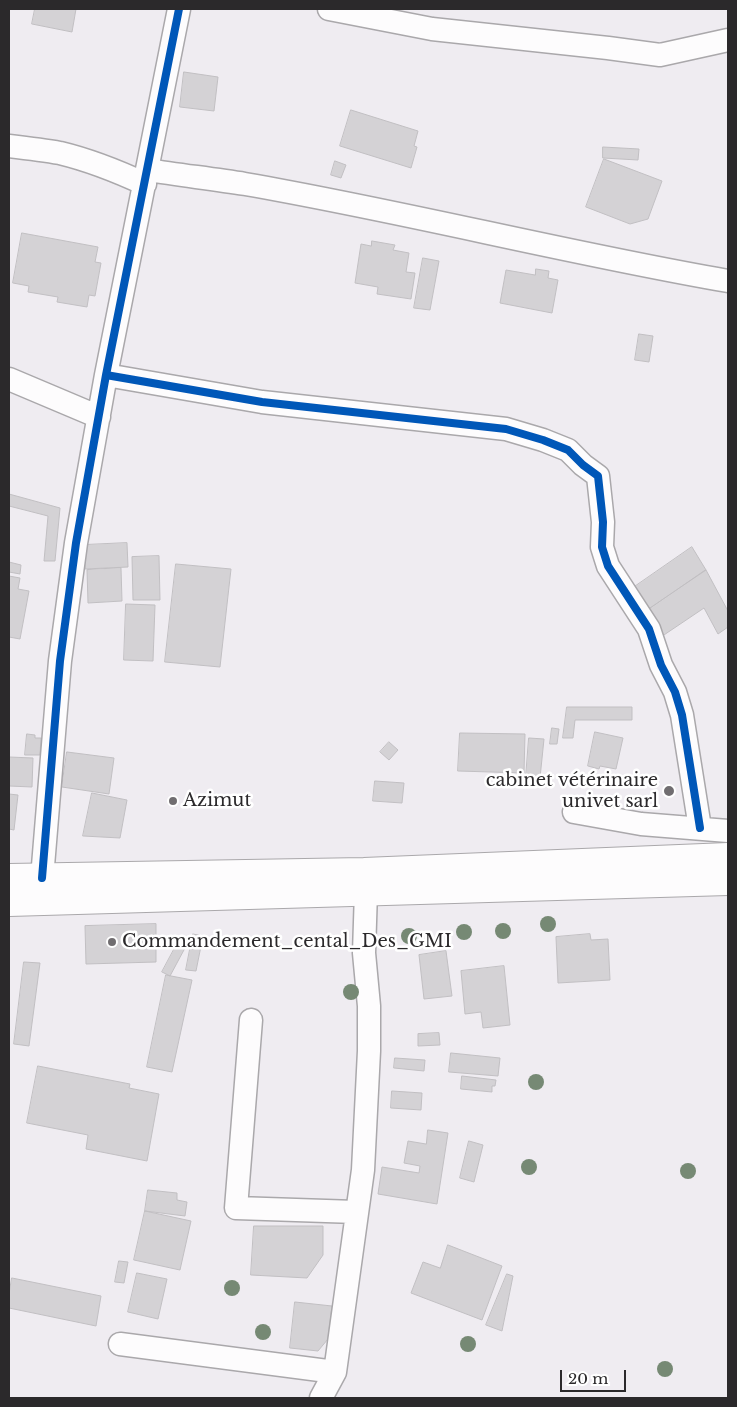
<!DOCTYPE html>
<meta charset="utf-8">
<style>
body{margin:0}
#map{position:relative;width:737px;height:1407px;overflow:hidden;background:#efecf1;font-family:"Libre Baskerville",serif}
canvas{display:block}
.frame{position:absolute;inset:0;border:10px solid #2b292b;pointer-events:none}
.scale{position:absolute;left:560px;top:1370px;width:66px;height:22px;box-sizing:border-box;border:2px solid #2b292b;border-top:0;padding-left:6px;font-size:15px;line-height:18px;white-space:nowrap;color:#2b292b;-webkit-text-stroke:4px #fff;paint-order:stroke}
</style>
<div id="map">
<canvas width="737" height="1407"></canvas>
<div class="frame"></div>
<div class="scale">20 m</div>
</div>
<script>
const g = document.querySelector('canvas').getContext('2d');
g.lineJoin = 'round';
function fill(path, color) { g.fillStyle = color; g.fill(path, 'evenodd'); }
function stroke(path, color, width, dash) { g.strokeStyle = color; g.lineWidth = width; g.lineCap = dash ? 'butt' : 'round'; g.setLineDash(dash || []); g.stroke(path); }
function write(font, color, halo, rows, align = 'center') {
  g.font = font + ' "Libre Baskerville",serif'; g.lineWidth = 5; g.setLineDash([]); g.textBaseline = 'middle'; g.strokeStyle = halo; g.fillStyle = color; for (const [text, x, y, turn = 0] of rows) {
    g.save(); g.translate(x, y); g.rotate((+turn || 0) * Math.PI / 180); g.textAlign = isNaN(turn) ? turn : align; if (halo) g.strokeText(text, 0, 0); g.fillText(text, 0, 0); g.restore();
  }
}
const building = new Path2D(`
 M35 9H76L72 32 32 24Z
 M184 72 218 77 214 111 180 107Z
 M351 110 418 131 414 146 417 147 411 168 340 146Z
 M603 147 639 149 638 160 603 158Z
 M604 159 662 181 648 219 630 224 586 207Z
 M335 161 346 165 341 178 331 175Z
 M22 233 98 247 95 262 101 263 95 296 89 295 87 307 57 302 58 297 28 292 29 286 13 283Z
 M372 241 395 245 393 250 409 253 406 272 415 273 411 299 377 294 378 287 355 283 361 244 371 246Z
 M423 258 439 261 430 310 414 308Z
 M536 269 549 271 548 278 558 280 552 313 500 303 506 270 535 275Z
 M639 334 653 336 649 362 635 360Z
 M9 494 60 508 55 561H44L48 516 9 506Z
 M127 543 128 567 85 569 84 545Z
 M692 547 706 570 644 612 630 590Z
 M159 556 160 600H133L132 557Z
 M9 562 21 565 20 574 9 572Z
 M176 564 231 569 220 667 165 662Z
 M121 568 122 601 88 603 87 570Z
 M706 570 728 611V627L718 634 704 608 655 641 641 615Z
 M9 576 20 578 18 589 29 591 20 639 9 637Z
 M126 604 155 605 153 661 124 660Z
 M567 707H632V720H575L573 738H563Z
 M552 728 559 729 557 744H550Z
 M595 732 623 738 616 769 600 766 599 769 588 766Z
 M460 733 525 734 524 773 458 771Z
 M27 734 35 735V738H41L40 755H25Z
 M529 738 544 739 540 778 526 777Z
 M389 742 398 750 389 760 380 752Z
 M67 752 114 758 109 794 62 787Z
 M9 757 33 758 32 787 9 786Z
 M375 781 404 783 402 803 373 801Z
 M92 793 127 800 120 838 83 836Z
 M9 794 18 795 14 830 9 829Z
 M156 924V962L86 964 85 926Z
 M193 934 203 936 196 971 186 970Z
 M590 934 591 940 608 939 610 980 558 983 556 937Z
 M177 944 185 948 170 976 162 972Z
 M446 951 452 996 424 999 419 955Z
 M24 962 40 963 29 1046 14 1044Z
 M504 966 510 1025 483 1028 481 1012 465 1014 461 971Z
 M166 975 192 980 172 1072 147 1067Z
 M439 1033 440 1045 418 1046V1034Z
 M451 1053 500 1058 498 1076 449 1072Z
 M395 1058 425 1060 424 1071 394 1068Z
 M38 1066 130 1084 129 1088 159 1094 147 1161 86 1149 88 1135 27 1123Z
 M462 1076 496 1080 495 1086H492V1092L461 1089Z
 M392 1091 422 1093 421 1110 391 1108Z
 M428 1130 448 1133 437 1204 378 1194 382 1167 419 1173 420 1166 404 1163 408 1141 426 1144Z
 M469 1141 483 1145 474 1182 460 1178Z
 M148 1190 177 1193V1200L187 1202 185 1216 145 1211Z
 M145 1211 191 1221 180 1270 134 1260Z
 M254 1226H323V1255L307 1278 251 1275Z
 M448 1245 502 1266 482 1320 411 1293 423 1262 440 1268Z
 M119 1261 128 1262 124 1283 115 1282Z
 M137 1273 167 1279 158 1319 128 1312Z
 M507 1274 513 1276 502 1331 486 1325Z
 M12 1278 101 1296 96 1326 9 1308V1294Z
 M295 1302 332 1306 328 1339 318 1351 290 1348Z`);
const street = new Path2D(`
 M329 9 432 29 608 48 660 55 728 40
 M9 146C26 148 43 150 60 153 89 160 117 171 145 184
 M148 170C180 175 213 179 245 184 407 212 566 253 728 281
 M106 375 262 402 506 429 543 440 568 450 583 465 598 476 603 522 602 547 608 566 649 629 661 665 675 692 682 715 700 828
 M9 379 99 417
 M574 812 641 824 728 831
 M42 878 60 661 76 543 106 375 179 9
 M251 1020 236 1208 356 1212
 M120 1344 335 1372
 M321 1398 335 1372 363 1170 369 1051V1006L364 953 366 891`);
const secondary = new Path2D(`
 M9 878 364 872 728 857
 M9 902 728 881`);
const cycleway = new Path2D(`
 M106 375 262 402 506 429 543 440 568 450 583 465 598 476 603 522 602 547 608 566 649 629 661 665 675 692 682 715 700 828
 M42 878 60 661 76 543 106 375 179 9`);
const trees = [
 [548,924],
 [503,931],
 [464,932],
 [409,936],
 [351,992],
 [536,1082],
 [529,1167],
 [688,1171],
 [232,1288],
 [263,1332],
 [468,1344],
 [665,1369]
];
const markers = [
 [669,791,6,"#706d70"],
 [173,801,5,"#706d70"],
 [112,942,5,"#706d70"]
];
const poiNames = [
 ["cabinet vétérinaire",658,781,"right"],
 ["univet sarl",658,802,"right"],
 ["Azimut",183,801],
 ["Commandement_cental_Des_GMI",122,942]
];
fill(building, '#d4d2d5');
stroke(building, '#c1bfc2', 1);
stroke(street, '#aaa8ab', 25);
stroke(secondary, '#aaa8ab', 30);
stroke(street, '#fdfcfd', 22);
stroke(secondary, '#fdfcfd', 28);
stroke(cycleway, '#0057b8', 8);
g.fillStyle = '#768974';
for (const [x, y] of trees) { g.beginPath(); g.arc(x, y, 8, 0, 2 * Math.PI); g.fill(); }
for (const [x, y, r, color] of markers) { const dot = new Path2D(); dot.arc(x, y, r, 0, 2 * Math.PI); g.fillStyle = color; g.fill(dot); stroke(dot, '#fff', 2); }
write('18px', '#2b292b', '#fff', poiNames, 'left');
</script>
